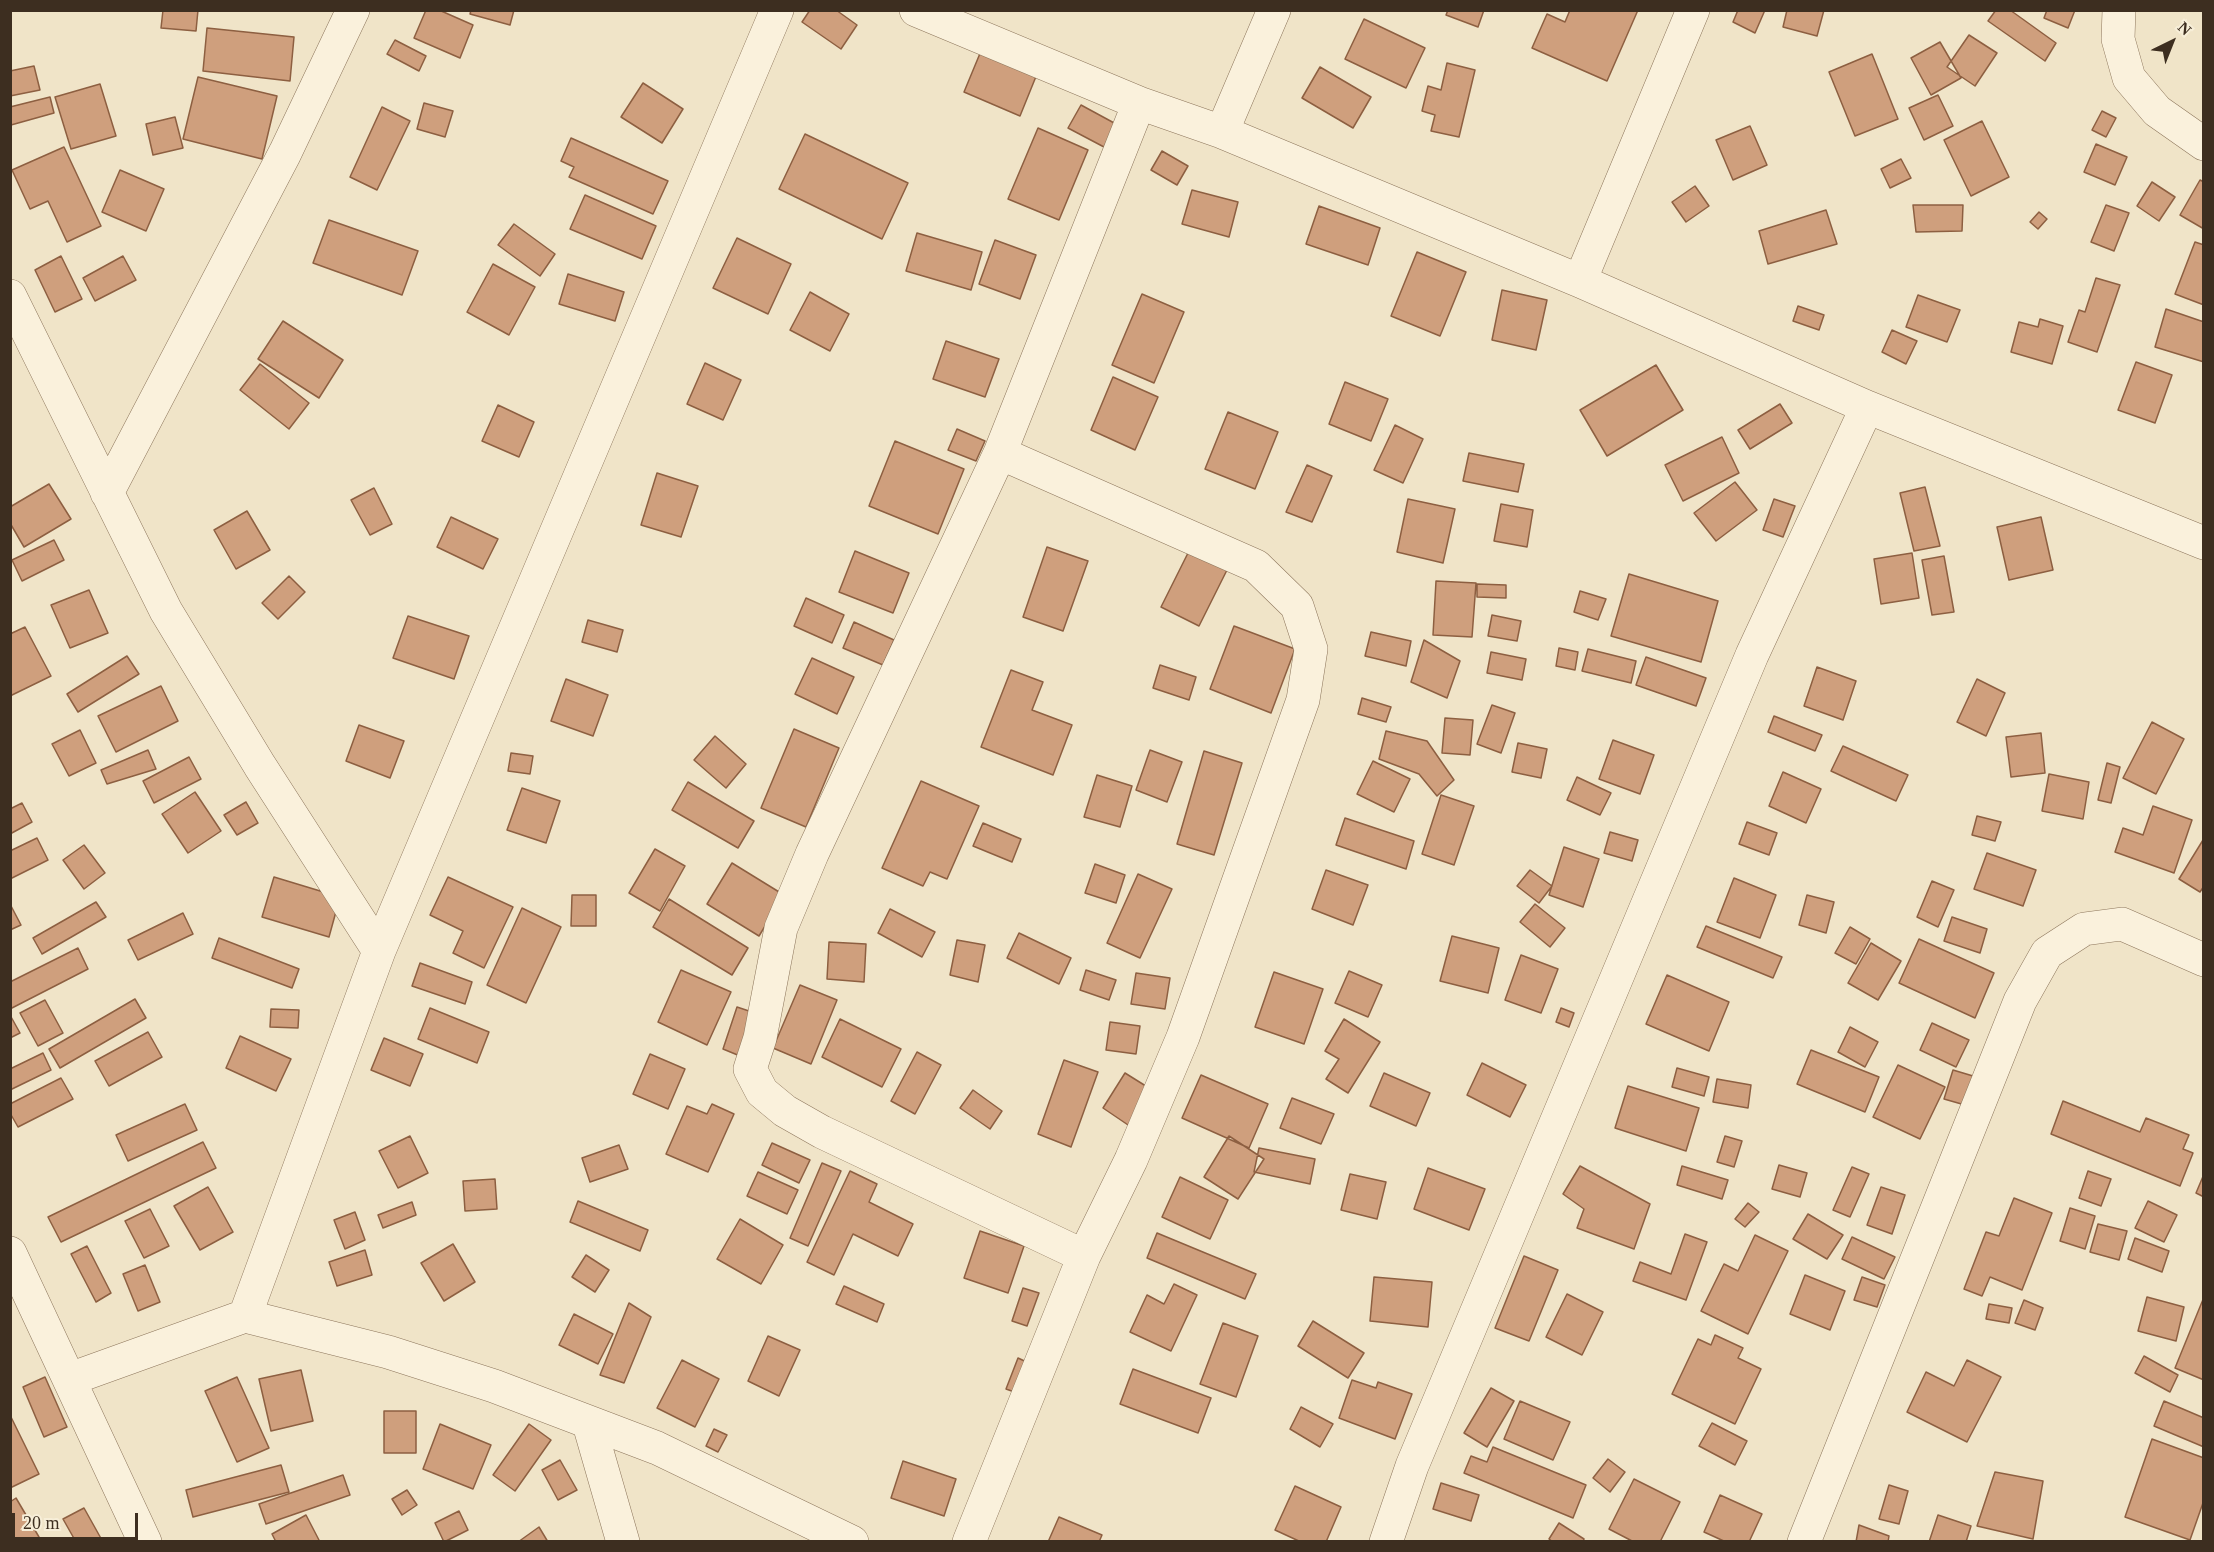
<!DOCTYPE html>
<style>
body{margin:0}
#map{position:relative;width:2214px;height:1552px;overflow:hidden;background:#f0e4c8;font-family:Georgia,serif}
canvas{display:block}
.frame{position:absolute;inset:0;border:12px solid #3d2e20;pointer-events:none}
.north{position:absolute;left:2142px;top:12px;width:60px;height:60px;-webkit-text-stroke:4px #f7eed8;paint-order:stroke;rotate:43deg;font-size:16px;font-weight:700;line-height:24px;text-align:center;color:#3d2e20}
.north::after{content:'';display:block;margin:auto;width:21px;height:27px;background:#3d2e20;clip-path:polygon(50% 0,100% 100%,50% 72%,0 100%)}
.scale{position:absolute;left:12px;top:1513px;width:126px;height:27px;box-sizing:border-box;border:3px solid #3d2e20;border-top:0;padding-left:8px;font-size:18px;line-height:21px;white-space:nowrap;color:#3d2e20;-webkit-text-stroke:4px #f7eed8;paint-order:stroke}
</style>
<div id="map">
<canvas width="2214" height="1552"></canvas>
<div class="frame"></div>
<div class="north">N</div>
<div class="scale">20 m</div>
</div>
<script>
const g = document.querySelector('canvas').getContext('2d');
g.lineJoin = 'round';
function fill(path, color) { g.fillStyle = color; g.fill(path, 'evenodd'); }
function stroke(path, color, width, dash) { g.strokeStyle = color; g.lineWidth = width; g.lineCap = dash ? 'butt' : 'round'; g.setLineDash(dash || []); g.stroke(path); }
const building = new Path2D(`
 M163 10H198L196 31 161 28Z
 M426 10H439L473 25 460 58 414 38Z
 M471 10H514L510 25 470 14Z
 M810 10H836L857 25 841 49 802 22Z
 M1448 10H1484L1478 27 1446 15Z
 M1570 10H1638L1607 81 1532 48 1547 14 1565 22Z
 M1738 10H1765L1755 33 1733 22Z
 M1787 10H1824L1817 36 1783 27Z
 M1996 10H2010L2056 43 2045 61 1988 21Z
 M2047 10H2075L2068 28 2044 18Z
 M1364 19 1425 48 1406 88 1345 59Z
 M207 28 294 37 290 81 203 71Z
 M1969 35 1997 53 1975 86 1947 67Z
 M395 40 426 56 419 71 387 54Z
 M1940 42 1961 78 1931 95 1911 58Z
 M981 51 1037 74 1020 116 964 92Z
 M1872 54 1898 119 1855 136 1829 72Z
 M1447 63 1475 70 1459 137 1431 131 1435 115 1422 111 1428 86 1441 90Z
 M34 66 40 90 10 96V71Z
 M1320 67 1371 97 1353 128 1302 98Z
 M198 77 277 96 262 159 183 139Z
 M643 83 683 109 662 143 621 117Z
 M100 84 116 136 71 149 55 97Z
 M1938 95 1953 126 1924 140 1909 108Z
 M50 97 54 113 11 125 10 107Z
 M424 103 453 111 445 137 417 129Z
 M1081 105 1116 124 1104 147 1068 128Z
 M382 107 410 121 377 190 350 177Z
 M2102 111 2116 118 2106 137 2092 130Z
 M175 117 183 148 153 155 146 124Z
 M1982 121 2009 177 1971 196 1944 140Z
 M1750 126 1767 165 1733 180 1716 140Z
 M1038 128 1088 150 1059 220 1008 199Z
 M805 134 908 183 882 239 779 189Z
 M571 138 668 181 653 214 569 177 574 167 561 161Z
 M2096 144 2127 157 2115 185 2084 172Z
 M64 147 101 226 67 242 48 201 30 209 12 170Z
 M1162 151 1188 166 1177 185 1151 170Z
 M1901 159 1911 178 1890 188 1881 169Z
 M120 170 164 189 146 231 102 212Z
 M2200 180 2204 182V229L2180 215Z
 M2152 182 2175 197 2159 221 2137 206Z
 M1695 186 1709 206 1686 222 1672 202Z
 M1192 190 1238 202 1229 237 1182 224Z
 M585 195 656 226 642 259 570 229Z
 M1913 205H1963L1962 231 1916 232Z
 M2106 205 2129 213 2114 251 2091 242Z
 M1319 206 1380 228 1368 265 1306 244Z
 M1826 210 1837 244 1768 264 1759 231Z
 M2039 212 2047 219 2038 229 2030 222Z
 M329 220 418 251 402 295 313 263Z
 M514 224 555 254 540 276 498 245Z
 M917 233 982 252 971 290 906 271Z
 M737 238 791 264 768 314 713 288Z
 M995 240 1036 255 1020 299 979 284Z
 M2195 242 2204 245V305L2175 294Z
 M1417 252 1466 272 1440 336 1391 316Z
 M61 256 82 299 55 312 35 270Z
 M123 256 136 280 95 301 83 278Z
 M493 264 535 287 509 335 467 312Z
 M568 274 624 292 615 321 559 304Z
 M2096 278 2120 285 2097 352 2068 342 2079 310 2085 312Z
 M1502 290 1547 300 1536 350 1492 340Z
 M810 292 849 314 830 351 790 330Z
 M1142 294 1184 312 1154 383 1112 365Z
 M1918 295 1960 310 1947 342 1906 327Z
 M1798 306 1824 315 1819 330 1793 321Z
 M2166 309 2204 322V362L2155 347Z
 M2040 319 2063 326 2052 364 2011 352 2019 322 2038 327Z
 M283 321 343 360 319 398 258 359Z
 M1892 330 1917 341 1906 364 1882 352Z
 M946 341 999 359 985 397 933 379Z
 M2136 362 2172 375 2155 423 2118 410Z
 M705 363 741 380 723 420 687 404Z
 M260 364 309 403 289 429 240 390Z
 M1656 365 1683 410 1607 456 1580 410Z
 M1113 377 1158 397 1135 450 1091 430Z
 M1345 382 1388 399 1371 441 1329 424Z
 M1780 404 1792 423 1750 449 1738 430Z
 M498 405 534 422 519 457 482 441Z
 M1228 412 1278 432 1255 489 1205 469Z
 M1395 425 1423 439 1403 483 1374 470Z
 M957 429 985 441 976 461 948 450Z
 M1722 437 1739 473 1683 501 1665 465Z
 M895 441 964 469 938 534 869 506Z
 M1469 453 1524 464 1518 492 1463 481Z
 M1307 465 1332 476 1312 522 1286 512Z
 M657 473 698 486 681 537 641 525Z
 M1735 482 1757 510 1716 541 1694 513Z
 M49 484 71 519 24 547 10 523V507Z
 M1925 487 1940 546 1914 551 1900 493Z
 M374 488 392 524 370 535 351 500Z
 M1408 499 1455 509 1443 563 1397 552Z
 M1774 499 1795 506 1783 537 1763 530Z
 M1501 504 1533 510 1527 547 1494 541Z
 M247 511 270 550 236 569 214 530Z
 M451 517 498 539 483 569 437 547Z
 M2041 517 2053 570 2009 580 1997 527Z
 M54 540 64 560 22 581 12 560Z
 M1047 547 1088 561 1063 631 1023 617Z
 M1191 547 1229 566 1199 626 1161 607Z
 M855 551 909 573 893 613 839 592Z
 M1912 553 1919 598 1881 604 1874 559Z
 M1944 556 1954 612 1932 615 1922 560Z
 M1629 574 1718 601 1701 662 1611 636Z
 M289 576 305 592 278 619 262 603Z
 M1436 581 1476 583 1472 637 1433 635Z
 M1477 584 1506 585V598L1477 597Z
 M89 590 108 633 70 648 51 605Z
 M1580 591 1606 599 1598 620 1574 612Z
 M806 598 844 615 832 643 794 626Z
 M1492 615 1521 621 1517 641 1488 636Z
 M408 616 469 636 454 679 393 658Z
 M588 620 623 630 617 652 582 642Z
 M854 622 894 640 883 665 843 648Z
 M1234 626 1295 649 1271 713 1210 689Z
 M25 627 51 676 10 696V634Z
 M1371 632 1411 641 1406 666 1365 656Z
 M1424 640 1460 661 1447 698 1411 682Z
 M1559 648 1578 652 1575 670 1556 666Z
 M1588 649 1636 661 1631 683 1582 671Z
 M1491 652 1526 659 1522 680 1487 673Z
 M127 656 139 674 78 712 67 694Z
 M1646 657 1706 678 1696 706 1636 685Z
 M812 658 854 677 837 714 795 694Z
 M1160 665 1196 677 1189 700 1153 688Z
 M1817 667 1856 681 1843 720 1804 706Z
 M1011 670 1043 682 1032 710 1072 725 1053 775 981 747Z
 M566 679 608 695 593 736 551 721Z
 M1977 679 2005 693 1986 736 1957 722Z
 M161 686 178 721 116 752 98 716Z
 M1362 698 1391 707 1386 722 1358 714Z
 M1492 705 1515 713 1501 753 1477 744Z
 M1774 716 1822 735 1815 751 1768 732Z
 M1445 718 1473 720 1470 755 1442 753Z
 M2152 722 2184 739 2156 794 2123 778Z
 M359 725 404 741 390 778 346 761Z
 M794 729 839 748 806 827 761 808Z
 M80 730 96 763 69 776 52 744Z
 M1386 731 1427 741 1454 780 1437 796 1419 774 1379 759Z
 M2041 733 2045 773 2011 777 2006 737Z
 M715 736 746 764 726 788 694 760Z
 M1613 740 1654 755 1640 794 1599 779Z
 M1518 743 1547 749 1541 778 1512 772Z
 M1843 746 1908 775 1896 801 1831 771Z
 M148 750 156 769 107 784 101 770Z
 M1150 750 1182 762 1167 802 1136 790Z
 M1204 751 1242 763 1214 855 1177 844Z
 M511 753 533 756 530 774 508 771Z
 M189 757 201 779 154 803 143 781Z
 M1373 761 1410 779 1394 812 1357 794Z
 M2107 763 2120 767 2111 803 2098 800Z
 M1783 772 1821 789 1806 823 1769 806Z
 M2049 774 2089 782 2083 819 2042 811Z
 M1097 775 1132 786 1120 827 1084 817Z
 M1577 777 1611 793 1600 815 1567 800Z
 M921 781 979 806 947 879 930 872 923 886 882 868Z
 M688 782 754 821 738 848 672 810Z
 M522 788 560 801 546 843 507 830Z
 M195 792 221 831 188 853 162 814Z
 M1441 795 1474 806 1454 865 1422 854Z
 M246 802 258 823 237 835 224 815Z
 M22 803 32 822 10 834V809Z
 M2153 806 2192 820 2174 873 2115 852 2123 828 2143 835Z
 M1977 816 2001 822 1995 841 1972 835Z
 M1345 818 1414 841 1406 869 1336 845Z
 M1747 822 1777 833 1769 855 1739 844Z
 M983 823 1021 839 1012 862 973 846Z
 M1610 832 1638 840 1632 861 1604 853Z
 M37 838 48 860 10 879V851Z
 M2203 840 2204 886 2200 892 2179 879Z
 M84 845 105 873 84 889 63 860Z
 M1564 847 1599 859 1583 907 1549 895Z
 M655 849 685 866 660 911 629 893Z
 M1987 853 2036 870 2023 906 1974 889Z
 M732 863 784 895 759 936 707 904Z
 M1095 864 1125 875 1116 903 1085 893Z
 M1326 870 1368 885 1353 925 1312 909Z
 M1530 870 1552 886 1539 903 1517 886Z
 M1138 874 1172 889 1140 958 1107 943Z
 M274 877 340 897 329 937 262 917Z
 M448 877 513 907 484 968 453 953 463 931 430 915Z
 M1734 878 1776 895 1760 938 1717 922Z
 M1932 881 1954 890 1938 927 1917 917Z
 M572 895H596V926H571Z
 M1807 895 1834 902 1826 933 1799 925Z
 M669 899 748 948 732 975 653 927Z
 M96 902 106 917 42 954 33 938Z
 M10 904 21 925 10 930Z
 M1535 904 1565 928 1550 947 1520 922Z
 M522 908 561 927 526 1003 487 985Z
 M890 909 935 932 922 957 878 933Z
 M183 913 193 934 138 960 128 940Z
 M1952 917 1987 929 1980 953 1944 941Z
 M1706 926 1782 957 1773 978 1697 947Z
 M1850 927 1870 939 1856 964 1835 953Z
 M1019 933 1071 958 1059 984 1007 958Z
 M1452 936 1499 948 1488 993 1440 981Z
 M219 938 299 969 292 988 212 958Z
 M1919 939 1994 973 1975 1018 1899 983Z
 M957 940 985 945 978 982 950 975Z
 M829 942 866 944 864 982 827 979Z
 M1871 943 1901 961 1878 1000 1848 983Z
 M78 948 88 969 10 1009V982Z
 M1521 955 1558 969 1541 1013 1505 1000Z
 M420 963 472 982 465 1004 412 986Z
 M681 970 731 992 707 1045 658 1022Z
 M1086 970 1116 980 1109 1000 1080 990Z
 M1349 971 1382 985 1368 1017 1335 1003Z
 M1274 972 1323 989 1304 1044 1255 1027Z
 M1136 973 1170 978 1165 1009 1131 1004Z
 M1667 975 1729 1002 1709 1051 1646 1024Z
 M800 985 837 1000 811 1064 773 1048Z
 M135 999 146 1018 60 1068 49 1049Z
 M45 1000 63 1033 38 1046 20 1013Z
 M737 1007 755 1013 740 1056 723 1049Z
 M430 1008 489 1032 477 1063 418 1039Z
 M1561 1008 1574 1013 1569 1027 1556 1022Z
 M271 1009 299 1010 298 1028 270 1027Z
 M10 1015 20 1033 10 1038Z
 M840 1019 901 1049 882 1087 822 1057Z
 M1344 1019 1380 1042 1348 1093 1326 1079 1339 1059 1325 1051Z
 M1110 1022 1140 1026 1136 1054 1106 1050Z
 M1932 1023 1969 1040 1956 1067 1920 1050Z
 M1850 1027 1878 1042 1865 1067 1838 1052Z
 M148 1032 162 1057 109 1086 95 1061Z
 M240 1036 291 1059 276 1091 226 1068Z
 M384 1038 423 1054 410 1086 371 1070Z
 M1811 1050 1879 1077 1865 1112 1797 1084Z
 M917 1052 941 1065 915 1114 891 1101Z
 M43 1053 51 1070 10 1090V1069Z
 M650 1054 685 1069 668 1109 633 1094Z
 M1064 1060 1098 1072 1071 1147 1038 1134Z
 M1482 1063 1526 1085 1510 1117 1467 1095Z
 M1898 1065 1945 1087 1920 1139 1873 1117Z
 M1677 1068 1709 1077 1704 1096 1672 1087Z
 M1953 1070 1973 1076 1965 1105 1944 1099Z
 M1125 1073 1157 1093 1134 1129 1103 1108Z
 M1384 1073 1430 1093 1416 1126 1370 1106Z
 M1201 1075 1268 1104 1249 1148 1182 1118Z
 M61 1078 73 1099 18 1127 10 1113V1104Z
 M1717 1079 1751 1085 1748 1108 1713 1102Z
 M1628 1086 1699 1108 1686 1151 1615 1128Z
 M973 1090 1002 1111 990 1129 960 1108Z
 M1292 1098 1334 1114 1321 1144 1280 1128Z
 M2063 1101 2140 1132 2146 1118 2189 1135 2183 1149 2193 1153 2180 1186 2051 1134Z
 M185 1104 197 1130 128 1161 116 1135Z
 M712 1104 734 1114 708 1172 666 1154 687 1106 707 1114Z
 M410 1136 428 1173 398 1188 379 1151Z
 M1229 1136 1264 1159 1238 1199 1204 1177Z
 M1725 1136 1742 1141 1734 1167 1717 1162Z
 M203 1142 216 1168 61 1242 48 1217Z
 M772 1143 810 1160 799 1183 762 1165Z
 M619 1145 628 1169 590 1182 582 1158Z
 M1259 1148 1315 1159 1310 1184 1254 1172Z
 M822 1163 841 1171 808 1246 790 1238Z
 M1779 1165 1807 1173 1800 1197 1772 1189Z
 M1580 1166 1650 1204 1634 1249 1577 1228 1584 1209 1563 1194Z
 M1682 1166 1728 1180 1722 1199 1677 1185Z
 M1852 1167 1869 1174 1850 1217 1833 1210Z
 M1428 1168 1485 1189 1469 1230 1414 1209Z
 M850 1171 877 1184 869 1202 913 1224 898 1256 853 1234 834 1275 807 1262Z
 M2088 1171 2111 1179 2101 1206 2079 1198Z
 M758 1172 798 1190 787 1214 747 1196Z
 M1350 1174 1386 1182 1377 1219 1341 1210Z
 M2204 1174V1197L2196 1193Z
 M1180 1177 1228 1200 1210 1239 1162 1217Z
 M495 1179 497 1209 465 1211 463 1181Z
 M208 1187 233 1232 200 1250 174 1206Z
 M1881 1187 1905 1195 1892 1234 1867 1225Z
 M2014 1198 2052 1213 2022 1290 1990 1277 1982 1296 1964 1289 1986 1232 1999 1236Z
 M578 1201 648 1230 640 1251 570 1222Z
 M2148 1201 2177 1215 2164 1242 2135 1228Z
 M412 1202 416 1215 383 1228 378 1215Z
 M1748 1203 1759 1212 1745 1227 1735 1219Z
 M2070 1208 2095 1216 2085 1249 2060 1241Z
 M150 1209 169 1246 144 1258 125 1221Z
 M355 1212 365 1240 345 1249 334 1220Z
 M1808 1214 1843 1235 1827 1259 1793 1239Z
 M740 1219 783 1245 761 1284 717 1259Z
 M2098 1224 2127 1231 2119 1260 2090 1252Z
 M980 1231 1024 1246 1008 1293 964 1278Z
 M1157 1233 1256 1274 1245 1299 1147 1258Z
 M1685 1234 1707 1242 1686 1300 1633 1281 1640 1262 1671 1274Z
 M1755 1235 1788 1251 1748 1334 1701 1311 1724 1264 1738 1271Z
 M1852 1237 1895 1257 1884 1279 1842 1259Z
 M2135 1238 2169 1251 2162 1272 2128 1259Z
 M453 1244 475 1282 444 1301 421 1263Z
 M87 1246 111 1293 96 1302 71 1254Z
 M365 1250 372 1275 337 1286 329 1262Z
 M586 1255 609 1270 595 1292 572 1277Z
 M1524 1256 1558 1270 1529 1341 1495 1328Z
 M145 1265 160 1302 138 1311 123 1274Z
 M1805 1275 1845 1291 1830 1330 1790 1314Z
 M1374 1277 1432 1282 1428 1327 1370 1321Z
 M1862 1277 1885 1285 1877 1307 1854 1300Z
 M1174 1284 1197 1295 1171 1351 1130 1332 1147 1295 1164 1304Z
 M844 1286 884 1304 877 1322 836 1304Z
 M1023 1288 1039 1293 1027 1326 1012 1321Z
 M1567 1294 1603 1312 1582 1355 1546 1337Z
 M2147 1297 2184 1307 2176 1341 2138 1331Z
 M2204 1297V1380L2175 1368Z
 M2024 1300 2043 1308 2035 1330 2015 1323Z
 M629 1303 651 1317 624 1383 600 1375Z
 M1989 1304 2012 1308 2009 1323 1986 1319Z
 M574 1314 613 1334 598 1364 559 1345Z
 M1313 1321 1364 1353 1348 1378 1298 1346Z
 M1223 1323 1258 1336 1236 1397 1200 1384Z
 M1715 1335 1743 1348 1738 1358 1761 1369 1735 1424 1672 1394 1698 1339 1711 1345Z
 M768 1336 800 1350 779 1396 748 1381Z
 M2144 1356 2178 1375 2170 1392 2135 1373Z
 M1018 1358 1031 1364 1020 1394 1006 1389Z
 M682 1360 719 1379 695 1427 657 1408Z
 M1967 1360 2001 1377 1967 1442 1907 1412 1926 1372 1954 1386Z
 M1133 1369 1211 1398 1198 1433 1120 1404Z
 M301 1370 313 1421 271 1431 259 1379Z
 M45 1377 67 1427 44 1437 23 1387Z
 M237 1377 269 1448 237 1462 205 1391Z
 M1352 1380 1376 1388 1378 1382 1412 1394 1395 1439 1339 1418Z
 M1491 1388 1514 1401 1487 1447 1464 1433Z
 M1520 1401 1570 1422 1553 1460 1504 1439Z
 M2164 1401 2204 1418V1447L2154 1426Z
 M1301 1407 1333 1424 1320 1447 1290 1429Z
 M384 1411H416V1453H384Z
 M10 1415 39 1474 10 1488Z
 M1712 1423 1747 1441 1735 1465 1699 1446Z
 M440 1424 491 1445 473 1489 423 1469Z
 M529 1424 551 1440 515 1491 493 1475Z
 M714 1429 727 1435 718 1452 706 1446Z
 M2152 1439 2204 1458V1500L2190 1540 2125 1517Z
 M1493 1447 1586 1485 1573 1518 1464 1473 1471 1456 1487 1462Z
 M1608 1459 1625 1472 1610 1492 1593 1478Z
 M560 1460 577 1490 558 1500 542 1470Z
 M903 1461 956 1479 944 1516 891 1498Z
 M281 1465 289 1492 193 1517 186 1490Z
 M1995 1472 2043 1481 2033 1539 1977 1526Z
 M343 1475 350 1495 266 1524 259 1504Z
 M1634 1479 1680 1502 1660 1542H1634L1609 1529Z
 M1441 1483 1479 1495 1471 1521 1433 1509Z
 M1889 1485 1908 1491 1899 1524 1879 1519Z
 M1295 1486 1341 1507 1326 1542H1301L1275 1530Z
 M407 1490 417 1505 402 1515 392 1499Z
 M1720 1495 1762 1514 1749 1542H1726L1704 1532Z
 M16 1498 39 1537 33 1542H10V1502Z
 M84 1508 103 1542H76L63 1519Z
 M459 1511 468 1530 444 1542 435 1523Z
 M306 1515 320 1542H276L272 1534Z
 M1938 1515 1971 1526 1966 1542H1929Z
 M1059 1517 1102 1535 1099 1542H1048Z
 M1559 1523 1584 1539 1583 1542H1553L1549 1539Z
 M1859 1525 1889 1536 1888 1542H1856Z
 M539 1527 548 1542H518Z`);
const street = new Path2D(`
 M916 10 1139 103 1222 132 1580 281 1867 407 2204 543
 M2119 10 2118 39 2129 78 2157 111 2204 144
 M1222 132 1274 10
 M1580 281 1693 10
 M10 296 166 611 260 766 379 951 245 1316 70 1379
 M1000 453 1256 566 1297 606 1311 649 1303 700 1183 1037 1131 1160 1084 1256
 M107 493 285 153 353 10
 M379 951 777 10
 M10 1253 145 1542
 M245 1316 388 1352 494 1386 657 1448 852 1542
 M589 1424 623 1542
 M969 1542 1084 1256 822 1132 785 1111 762 1092 750 1069 760 1038 781 928 812 854 1000 453 1139 103
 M1386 1542 1412 1466 1752 655 1867 407
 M1804 1542 2020 1001 2047 953 2084 929 2122 924 2204 960`);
fill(building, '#cf9f7d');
stroke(building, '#8d5f41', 1.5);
stroke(street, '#8d765c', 34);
stroke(street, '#faf1dc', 33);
</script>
